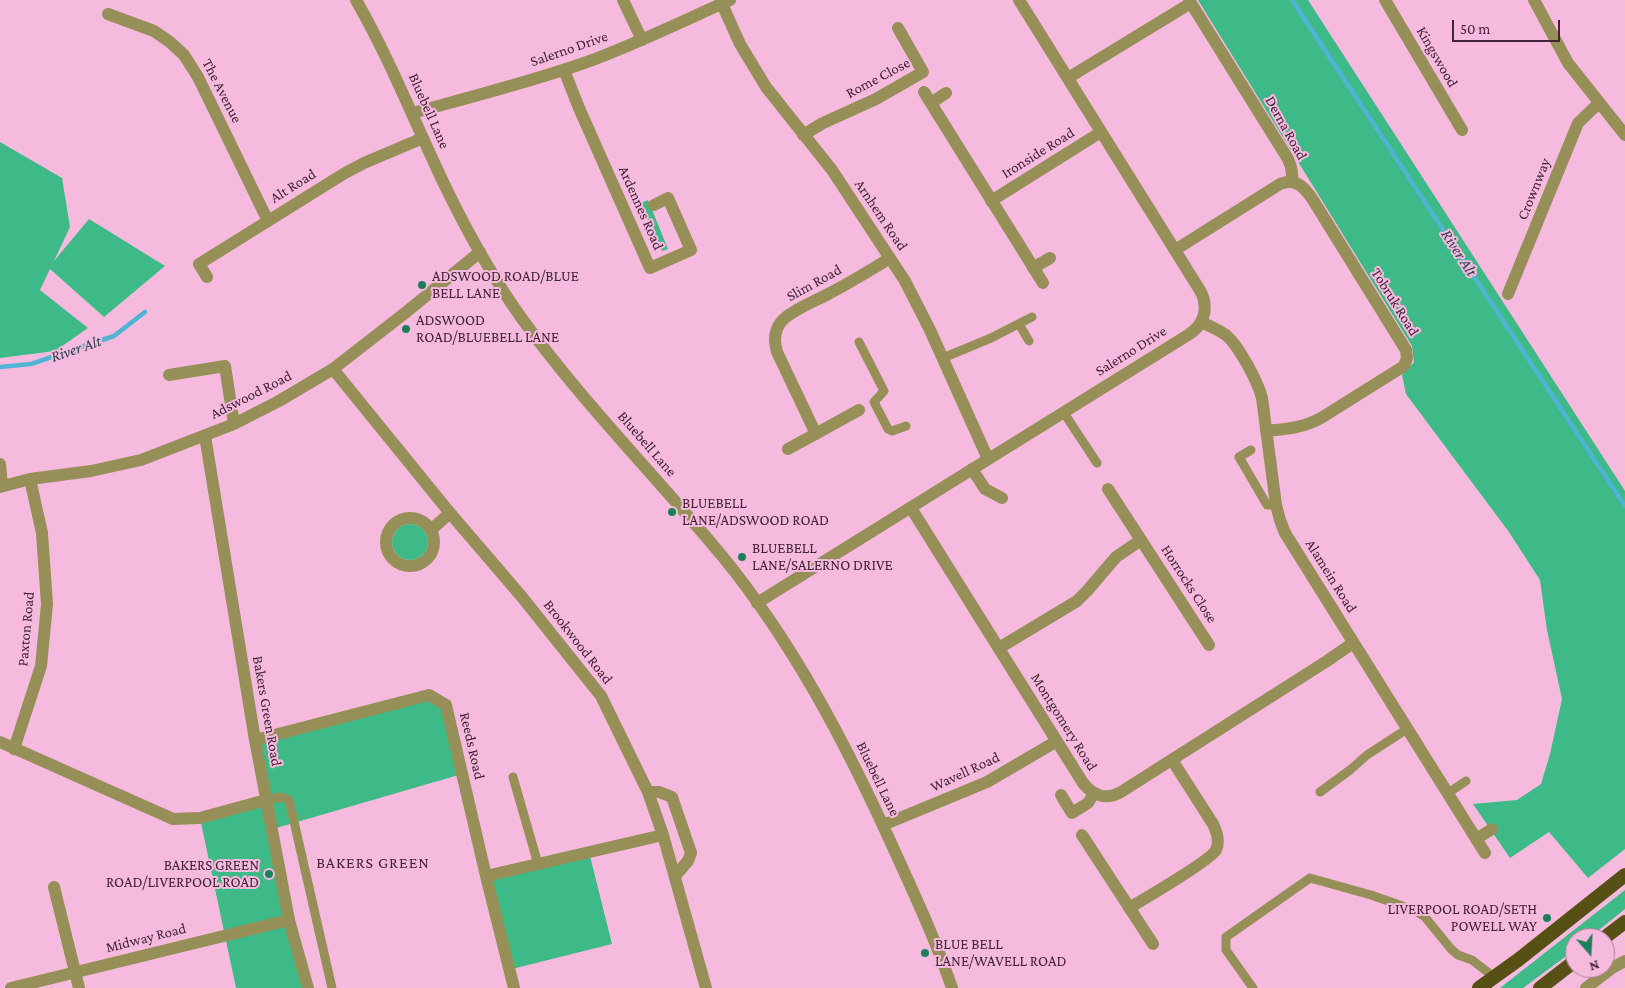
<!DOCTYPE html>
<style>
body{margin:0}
#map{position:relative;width:1625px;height:988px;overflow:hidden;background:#f6bade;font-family:"Crimson Pro",serif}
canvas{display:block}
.north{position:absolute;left:1565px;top:928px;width:50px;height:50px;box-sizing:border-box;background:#f6bade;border:1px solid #ae7e9b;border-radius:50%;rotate:161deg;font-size:14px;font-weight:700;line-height:20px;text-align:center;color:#422436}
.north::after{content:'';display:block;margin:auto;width:18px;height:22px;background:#1a805a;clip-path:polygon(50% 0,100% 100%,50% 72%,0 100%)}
.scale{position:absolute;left:1452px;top:20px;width:108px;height:22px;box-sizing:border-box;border:2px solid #422436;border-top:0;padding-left:6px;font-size:15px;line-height:18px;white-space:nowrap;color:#422436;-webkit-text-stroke:4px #f6bade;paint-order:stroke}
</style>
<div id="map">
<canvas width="1625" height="988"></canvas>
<div class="north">N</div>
<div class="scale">50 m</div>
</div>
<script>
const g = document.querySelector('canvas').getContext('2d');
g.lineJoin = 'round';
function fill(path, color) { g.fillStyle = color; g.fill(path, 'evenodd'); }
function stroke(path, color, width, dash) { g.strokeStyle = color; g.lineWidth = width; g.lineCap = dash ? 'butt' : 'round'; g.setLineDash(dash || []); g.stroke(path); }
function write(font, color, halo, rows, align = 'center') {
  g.font = font + ' "Crimson Pro",serif'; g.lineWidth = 4; g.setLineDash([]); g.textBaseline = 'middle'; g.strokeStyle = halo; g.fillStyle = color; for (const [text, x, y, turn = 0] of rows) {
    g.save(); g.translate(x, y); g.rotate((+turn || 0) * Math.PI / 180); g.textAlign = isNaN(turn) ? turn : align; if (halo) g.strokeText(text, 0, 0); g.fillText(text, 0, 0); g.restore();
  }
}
const green = new Path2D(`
 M1198 0H1308L1625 491V849L1588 878 1549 832 1510 858 1473 804 1517 800 1541 784 1550 754 1562 699 1547 630 1540 580 1509 532 1406 394 1402 375 1414 362 1412 346Z
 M0 142 62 178 70 227 54 261 89 219 165 266 104 317 50 269 40 290 88 328 55 351 0 358Z
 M648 200 668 249 662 251 641 203Z
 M392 542a18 18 0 1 1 36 0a18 18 0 1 1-36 0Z
 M429 695 446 705 462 774 273 829 311 988H236L200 818 266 800 255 740Z
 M589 852 612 944 508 970 486 876Z
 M1625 890V909L1589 938H1575V949L1569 954 1523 988H1500Z`);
const stream = new Path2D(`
 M1292 0 1625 506
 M0 367 31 364 114 336 145 312`);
const service = new Path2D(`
 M1019 324 1029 341
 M859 342 884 391 874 402 888 429 892 431 906 426
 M943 358 991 338 1032 317
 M1064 413 1097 463
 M1251 450 1239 457 1267 505H1276
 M513 777 538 864
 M1320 792 1350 770 1367 755 1407 729
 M1448 793 1466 781
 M266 800 281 797 288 799 290 804 332 988
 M1253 988 1226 950V937L1310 878 1371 895 1414 910 1425 917 1451 949 1458 955 1472 960 1494 977`);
const minor = new Path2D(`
 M623 0 642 40
 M1189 0 1288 159 1291 167 1293 182
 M1385 0 1462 130
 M1534 0 1568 63 1625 135
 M722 4 740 44 766 87 832 170 905 281 930 330 988 459
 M108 14 154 31 170 42 184 55 198 77 268 221
 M564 70 579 108 650 268 691 250 668 198 654 205
 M1068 78 1191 3
 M924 92 1043 283
 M931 103 946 93
 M412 113C471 97 530 82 587 62 636 44 683 21 730 0
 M803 135 823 123 876 99 923 72 898 28
 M991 201 1101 132
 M1175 250 1280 184C1296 177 1305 188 1313 200L1406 350 1407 358 1404 366 1321 418C1303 428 1286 429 1266 431
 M1033 268 1050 258
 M207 277 199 264 345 173 364 163 423 138
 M1508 294 1578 123 1599 103
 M1201 322C1210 326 1219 330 1226 335 1239 346 1258 382 1262 398L1276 505 1280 520 1285 533 1485 853
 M333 369 450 513 522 597 601 696 648 792 663 835 706 988
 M169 375 225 366 234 424
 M816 434 777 352C774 342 774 331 781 322 791 310 816 301 830 293 851 282 871 270 890 258
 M205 436 255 740 289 920 308 988
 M788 449 859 410
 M0 464 2 486
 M972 469 985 489 1002 498
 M0 487 30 479 91 471 141 460 234 424 279 401 333 369 405 313 480 252
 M1108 489 1209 645
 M911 508 1083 783C1093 796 1107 800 1121 792L1327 661 1353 643
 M386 542a24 24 0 1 1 48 0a24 24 0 1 1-48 0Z
 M432 529 450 513
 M757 603 1188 335C1204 325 1209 309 1201 292L1019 0
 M999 648 1077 601 1087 591 1116 557 1141 540
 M255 740 429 695 446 705 486 876 514 988
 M0 742 173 819 200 818 266 800
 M14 749 41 666 47 604 42 533 30 479
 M648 792H659L672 797 691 853 688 861 675 876
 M1061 795 1072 813 1088 803 1094 793
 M883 825 987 782 1057 741
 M1082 835 1153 944
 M1476 839 1492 829
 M486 876 663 835
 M54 887 79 988
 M1129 908C1144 899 1210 861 1216 850 1220 841 1217 832 1213 824L1172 760
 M11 988 289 920
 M1586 988 1612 968 1625 961`);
const tertiary = new Path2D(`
 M356 0C391 61 416 126 447 190 468 233 492 276 520 316 581 401 656 476 723 557 793 643 845 742 891 843 913 891 935 938 952 988`);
const trunk = new Path2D(`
 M1604 938 1625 922
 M1479 988 1518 960 1625 875
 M1540 988 1575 961`);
const markers = [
 [422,285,5,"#1a805a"],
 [406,329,5,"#1a805a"],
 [672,512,5,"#1a805a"],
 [742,557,5,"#1a805a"],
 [269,874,5,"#1a805a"],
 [1547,918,5,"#1a805a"],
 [925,953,5,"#1a805a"]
];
const streetNames = [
 ["Salerno Drive",569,49,-19],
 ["Kingswood",1437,57,60],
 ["Rome Close",878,78,-28],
 ["The Avenue",222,91,63],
 ["Bluebell Lane",429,111,66],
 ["Derna Road",1286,128,61],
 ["Ironside Road",1038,153,-32],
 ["Alt Road",293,186,-32],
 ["Crownway",1534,189,-68],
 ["Ardennes Road",641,208,66],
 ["Arnhem Road",881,215,56],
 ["Slim Road",814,283,-29],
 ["Tobruk Road",1395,302,58],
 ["Salerno Drive",1131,351,-32],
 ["Adswood Road",251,395,-27],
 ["Bluebell Lane",647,444,49],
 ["Alamein Road",1331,576,58],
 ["Horrocks Close",1189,584,57],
 ["Paxton Road",26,629,-85],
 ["Brookwood Road",578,642,52],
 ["Bakers Green Road",267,711,80],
 ["Montgomery Road",1064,722,58],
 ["Reeds Road",472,746,77],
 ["Wavell Road",965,772,-25],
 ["Bluebell Lane",878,779,64],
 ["Midway Road",146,938,-14]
];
const poiNames = [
 ["ADSWOOD ROAD/BLUE",432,276],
 ["BELL LANE",432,293],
 ["ADSWOOD",416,320],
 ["ROAD/BLUEBELL LANE",416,337],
 ["BLUEBELL",682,503],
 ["LANE/ADSWOOD ROAD",682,520],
 ["BLUEBELL",752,548],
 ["LANE/SALERNO DRIVE",752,565],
 ["BAKERS GREEN",259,865,"right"],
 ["ROAD/LIVERPOOL ROAD",259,882,"right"],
 ["LIVERPOOL ROAD/SETH",1537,909,"right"],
 ["POWELL WAY",1537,926,"right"],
 ["BLUE BELL",935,944],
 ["LANE/WAVELL ROAD",935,961]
];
const waterNames = [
 ["River Alt",1459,253,57],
 ["River Alt",76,349,-19]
];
const neighbourhoodNames = [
 ["BAKERS GREEN",373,863]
];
fill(green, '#3eba88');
stroke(stream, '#52b4d4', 4.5);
stroke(service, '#969058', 9);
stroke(minor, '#969058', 12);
stroke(tertiary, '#969058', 12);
stroke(trunk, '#565014', 14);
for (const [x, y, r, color] of markers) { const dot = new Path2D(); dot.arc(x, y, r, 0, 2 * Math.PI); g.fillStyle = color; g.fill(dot); stroke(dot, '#f6bade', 2); }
write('15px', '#422436', '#f6bade', streetNames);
write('15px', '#422436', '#f6bade', poiNames, 'left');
write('italic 16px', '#25434e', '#f6bade', waterNames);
g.letterSpacing = '1px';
write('16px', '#422436', '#f6bade', neighbourhoodNames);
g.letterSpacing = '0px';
</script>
